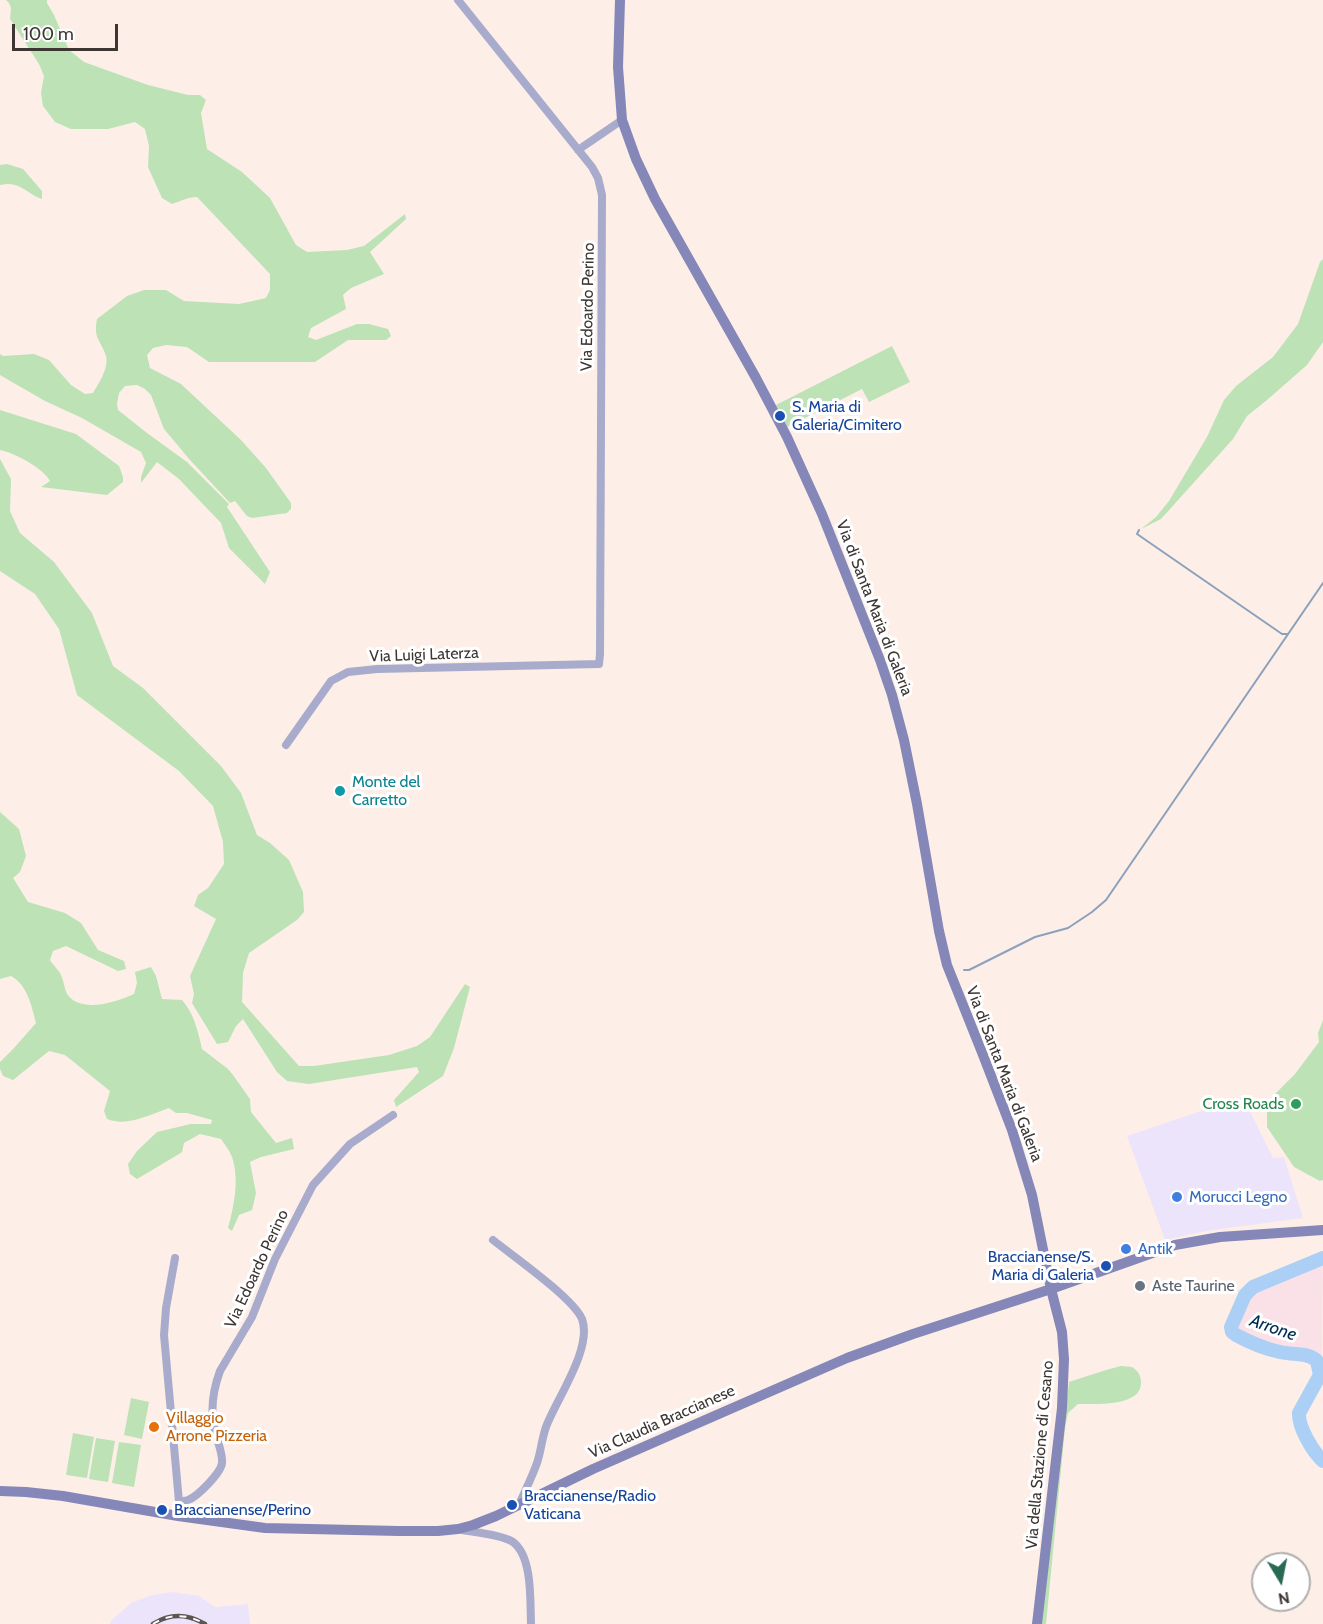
<!DOCTYPE html>
<style>
body{margin:0}
#map{position:relative;width:1323px;height:1624px;overflow:hidden;background:#fdefe8;font-family:Cabin,sans-serif}
canvas{display:block}
.north{position:absolute;left:1251px;top:1552px;width:60px;height:60px;box-sizing:border-box;background:#fff;border:2px solid #b1afad;border-radius:50%;rotate:170deg;font-size:16px;font-weight:700;line-height:24px;text-align:center;color:#3d3633}
.north::after{content:'';display:block;margin:auto;width:21px;height:27px;background:#296956;clip-path:polygon(50% 0,100% 100%,50% 72%,0 100%)}
.scale{position:absolute;left:12px;top:24px;width:106px;height:27px;box-sizing:border-box;border:3px solid #3d3633;border-top:0;padding-left:8px;font-size:18px;line-height:21px;white-space:nowrap;color:#3d3633;-webkit-text-stroke:4px #fff;paint-order:stroke}
</style>
<div id="map">
<canvas width="1323" height="1624"></canvas>
<div class="north">N</div>
<div class="scale">100 m</div>
</div>
<script>
const g = document.querySelector('canvas').getContext('2d');
g.lineJoin = 'round';
function fill(path, color) { g.fillStyle = color; g.fill(path, 'evenodd'); }
function stroke(path, color, width, dash) { g.strokeStyle = color; g.lineWidth = width; g.lineCap = dash ? 'butt' : 'round'; g.setLineDash(dash || []); g.stroke(path); }
function write(font, color, halo, rows, align = 'center') {
  g.font = font + ' Cabin,sans-serif'; g.lineWidth = 6; g.setLineDash([]); g.textBaseline = 'middle'; g.strokeStyle = halo; g.fillStyle = color; for (const [text, x, y, turn = 0] of rows) {
    g.save(); g.translate(x, y); g.rotate((+turn || 0) * Math.PI / 180); g.textAlign = isNaN(turn) ? turn : align; if (halo) g.strokeText(text, 0, 0); g.fillText(text, 0, 0); g.restore();
  }
}
const commercial = new Path2D(`
 M1323 1262 1322 1362 1315 1355 1277 1349 1234 1328 1244 1304 1257 1291Z`);
const industrial = new Path2D(`
 M1243 1097 1273 1158 1284 1157 1303 1218 1206 1231 1165 1240 1127 1136Z
 M173 1592 199 1596 215 1607 248 1604 250 1624H110L111 1621 131 1603 152 1595Z`);
const green = new Path2D(`
 M6 0H47V3L54 15 69 50 84 62 148 85 188 95H200L206 100 201 113 207 149 242 172 270 198 296 245 307 252 347 250 364 246 405 214 406 219 370 252 384 274 351 288 343 295 346 309 311 328 308 337 316 340 357 324H369L388 329 391 336 386 340H348L315 362H209L187 347 166 345 153 348 147 355 150 368 181 384 241 440 266 468 291 503V509L287 513 252 518 247 516 235 501 230 503 190 460 164 429 151 395 145 389 137 385 125 386 119 393 117 404 118 410 147 433 187 462 229 504 227 507 270 572 265 584 229 548 221 523 179 479 157 462 141 483V477L146 463 141 452 82 418 45 401 0 375V354L3 356 34 354 49 360 71 385 85 394 93 393C99 383 109 368 106 356 101 340 93 339 97 319L127 296 144 290H166L184 301 239 304 266 298 270 290V274L197 197C187 197 181 201 172 204L162 198 148 167 149 146 145 129 135 122 108 129H71L55 122 43 106 41 93 44 76 39 64 10 19 11 8 9 3Z
 M7 164 23 169 42 191V199C27 194 20 180 0 185V165Z
 M1323 259V342L1307 365 1267 400 1247 416 1233 439 1161 519 1141 529 1156 517 1169 501 1207 437 1224 400 1236 386 1273 357 1298 324 1320 262Z
 M892 346 910 382 869 402 862 389 787 427 776 405Z
 M0 410 76 434 119 466 123 477V482L107 495 41 487 50 481C43 468 15 453 0 450Z
 M0 459 11 479 10 511 20 533 54 562 92 613 113 666 143 688 221 766 241 793 257 835 270 843 289 860 303 892 304 912 297 920 249 953 243 973 242 1002 299 1066H314L389 1055 417 1046 430 1037 465 984 470 987 454 1048 443 1076 396 1107 394 1100 419 1072 417 1067 309 1084 287 1081 277 1072 243 1019 236 1026 228 1042 217 1044 192 1003 194 994 190 976 216 919 194 906 198 895 208 888 224 864 223 842 213 806 179 771 77 695 59 629 35 594 0 571Z
 M0 812 19 829 26 856 20 872 13 878 28 902 65 913 81 923 98 950 124 961 126 969 118 971 66 946 53 951 50 960C53 965 59 970 61 975 64 981 64 988 67 994 80 1014 117 1002 134 994L137 983 135 972 151 967 156 976 162 999 182 1000C194 1013 198 1032 202 1049L228 1069 233 1075 250 1099 251 1112 276 1143 292 1138 294 1149 261 1157 250 1162 256 1193 252 1210 239 1215 232 1231 228 1228C234 1206 239 1182 233 1160 231 1152 225 1145 221 1139L200 1134 184 1143 182 1152 179 1154 137 1179 130 1174 128 1164 137 1151 157 1132 191 1124H211L212 1120 187 1113H176L169 1108C148 1115 128 1127 107 1119L104 1111 110 1091 65 1055 49 1051 13 1080 3 1076 0 1069V1062L14 1048 36 1023C32 1007 27 984 11 976L0 979Z
 M1323 1020V1180L1320 1181 1294 1167 1267 1127V1111L1272 1097 1295 1074 1319 1042 1318 1033Z
 M1121 1366 1132 1367C1138 1371 1141 1375 1141 1383 1141 1407 1095 1404 1078 1404L1068 1413 1065 1428 1046 1624H1041L1069 1382 1106 1370Z
 M131 1398 149 1402 142 1439 124 1435Z
 M73 1433 94 1437 87 1478 66 1475Z
 M96 1438 115 1441 108 1482 89 1479Z
 M119 1442 141 1445 134 1487 112 1483Z`);
const stream = new Path2D(`
 M1139 530 1137 534 1282 634H1288
 M964 970H969L1035 937 1068 928 1092 912 1106 900 1323 583`);
const river = new Path2D(`
 M1323 1258 1253 1287 1245 1295 1231 1327 1232 1332 1236 1335C1249 1342 1265 1349 1280 1352 1292 1355 1308 1352 1317 1361L1320 1375 1299 1413C1298 1427 1313 1452 1323 1461`);
const street = new Path2D(`
 M578 150 622 120
 M286 745 331 681 348 672 377 669 599 664 600 654 602 195 598 178 592 167 458 0
 M493 1240C513 1256 573 1298 582 1319 593 1348 556 1400 546 1427 542 1438 541 1451 537 1463 532 1477 525 1491 519 1505
 M175 1258 166 1308 164 1335 179 1502
 M178 1516 179 1502C182 1501 185 1501 188 1500 197 1497 221 1473 222 1463 223 1453 217 1441 215 1431 210 1411 213 1390 220 1371L252 1317 275 1259 313 1185 350 1144 393 1115
 M462 1530C475 1532 503 1535 513 1542 533 1557 530 1602 531 1624`);
const secondary = new Path2D(`
 M620 0 618 67 622 120 636 159 655 199 756 378 787 437 822 514 880 660 892 695 904 740 917 804 939 931 947 965 983 1055 1012 1130 1032 1195 1051 1289 1062 1332 1064 1359 1062 1408 1037 1624
 M0 1491 26 1492 63 1496 178 1516 265 1528 399 1531H438L458 1529 473 1525 496 1516 593 1469 847 1358 913 1334 1051 1289 1175 1245 1220 1237 1323 1230`);
const rail = new Path2D(`
 M153 1624C170 1613 188 1614 205 1624`);
const markers = [
 [780,416,6,"#1a4fb4"],
 [340,791,6,"#0f9aa8"],
 [1296,1104,6,"#2e9e5b"],
 [1177,1197,6,"#3f7fe0"],
 [1126,1249,6,"#3f7fe0"],
 [1106,1266,6,"#1a4fb4"],
 [1140,1286,6,"#6b7280"],
 [154,1427,6,"#e8710a"],
 [512,1505,6,"#1a4fb4"],
 [162,1510,6,"#1a4fb4"]
];
const streetNames = [
 ["Via Edoardo Perino",588,307,-89],
 ["Via di Santa Maria di Galeria",874,608,69],
 ["Via Luigi Laterza",424,655,-2],
 ["Via di Santa Maria di Galeria",1004,1074,69],
 ["Via Edoardo Perino",257,1269,-65],
 ["Via Claudia Braccianese",662,1422,-24],
 ["Via della Stazione di Cesano",1040,1455,-85]
];
const transitNames = [
 ["S. Maria di",792,407],
 ["Galeria/Cimitero",792,425],
 ["Braccianense/S.",1094,1257,"right"],
 ["Maria di Galeria",1094,1275,"right"],
 ["Braccianense/Radio",524,1496],
 ["Vaticana",524,1514],
 ["Braccianense/Perino",174,1510]
];
const cultureNames = [
 ["Monte del",352,782],
 ["Carretto",352,800]
];
const leisureNames = [
 ["Cross Roads",1284,1104]
];
const shopNames = [
 ["Morucci Legno",1189,1197],
 ["Antik",1138,1249]
];
const worshipNames = [
 ["Aste Taurine",1152,1286]
];
const foodNames = [
 ["Villaggio",166,1418],
 ["Arrone Pizzeria",166,1436]
];
const waterNames = [
 ["Arrone",1273,1328,19]
];
fill(commercial, '#fae1e8');
fill(industrial, '#ece4fa');
fill(green, '#bce2b5');
stroke(stream, '#8ba1bb', 2);
stroke(river, '#accff5', 14);
stroke(street, '#a8abcc', 8);
stroke(secondary, '#8487b8', 10);
stroke(rail, '#5d5551', 4.5);
stroke(rail, '#fff', 2, [7]);
for (const [x, y, r, color] of markers) { const dot = new Path2D(); dot.arc(x, y, r, 0, 2 * Math.PI); g.fillStyle = color; g.fill(dot); stroke(dot, '#fff', 2); }
write('16px', '#3d3633', '#fff', streetNames);
write('16px', '#164399', '#fff', transitNames, 'left');
write('16px', '#0d838f', '#fff', cultureNames, 'left');
write('16px', '#27864d', '#fff', leisureNames, 'right');
write('16px', '#366cbe', '#fff', shopNames, 'left');
write('16px', '#5b616d', '#fff', worshipNames, 'left');
write('16px', '#c56008', '#fff', foodNames, 'left');
write('italic 18px', '#002c52', '#fff', waterNames);
</script>
